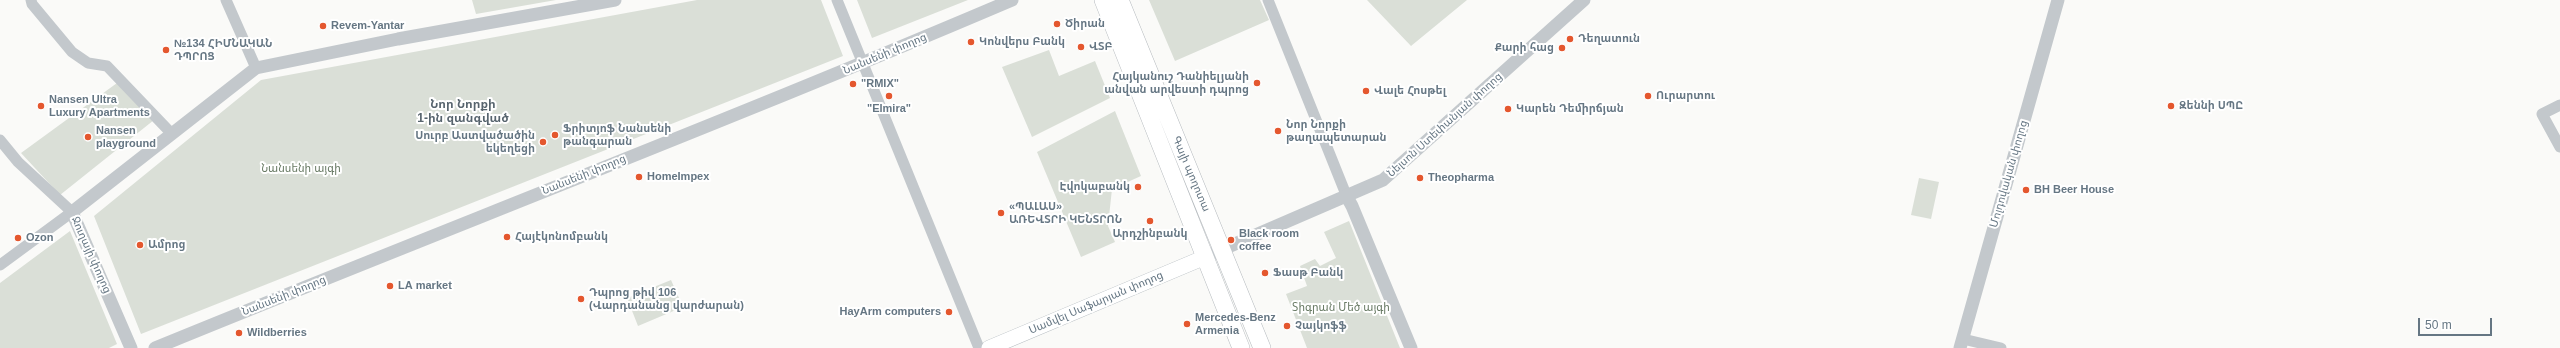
<!DOCTYPE html>
<meta charset="utf-8">
<style>
body{margin:0}
#map{position:relative;width:2560px;height:348px;overflow:hidden;background:#fafaf8;font-family:Arial,sans-serif}
canvas{display:block}
.scale{position:absolute;left:2418px;top:318px;width:74px;height:18px;box-sizing:border-box;border:2px solid #657683;border-top:0;padding-left:5px;font-size:12px;line-height:14px;white-space:nowrap;color:#657683;-webkit-text-stroke:3px #fff;paint-order:stroke}
</style>
<div id="map">
<canvas width="2560" height="348"></canvas>
<div class="scale">50 m</div>
</div>
<script>
const g = document.querySelector('canvas').getContext('2d');
g.lineJoin = 'round';
function fill(path, color) { g.fillStyle = color; g.fill(path, 'evenodd'); }
function stroke(path, color, width, dash) { g.strokeStyle = color; g.lineWidth = width; g.lineCap = dash ? 'butt' : 'round'; g.setLineDash(dash || []); g.stroke(path); }
function write(font, color, halo, rows, align = 'center') {
  g.font = font + ' Arial,"Noto Sans Armenian",sans-serif'; g.lineWidth = 4; g.setLineDash([]); g.textBaseline = 'middle'; g.strokeStyle = halo; g.fillStyle = color; for (const [text, x, y, turn = 0] of rows) {
    g.save(); g.translate(x, y); g.rotate((+turn || 0) * Math.PI / 180); g.textAlign = isNaN(turn) ? turn : align; if (halo) g.strokeText(text, 0, 0); g.fillText(text, 0, 0); g.restore();
  }
}
const green = new Path2D(`
 M472 0H556L476 14Z
 M697 0H821L843 56 141 334 94 216 261 80Z
 M857 0H968L872 38Z
 M1149 0H1260L1269 20 1175 61Z
 M1367 0H1467L1411 46Z
 M1049 50 1059 76 1095 61 1110 98 1032 137 1002 67Z
 M117 83 154 120 60 195 21 153Z
 M1115 111 1141 176 1112 189 1108 226 1115 242 1081 257 1037 152Z
 M1919 178 1939 182 1931 219 1911 215Z
 M1349 221 1400 348H1307L1286 294 1307 286 1300 266 1315 259 1320 266 1336 258 1324 232Z
 M70 231 117 344 109 348H0V283Z
 M671 280 683 307 638 326 627 298Z`);
const minor = new Path2D(`
 M31 0 32 4 72 52 88 63 107 66 172 134
 M226 0 256 68
 M837 0 979 348
 M1268 0 1347 197
 M2560 105 2542 114 2560 147
 M0 140 18 162 72 212 0 265
 M1963 339 2001 348`);
const tertiary = new Path2D(`
 M1347 197 1352 206 1411 348
 M1214 253 1383 180 1584 0
 M131 348 72 212 256 68 398 39 615 0
 M155 348C441 231 728 121 1012 0
 M1960 348 2058 0`);
const secondary = new Path2D(`
 M989 348 1203 258`);
const primary = new Path2D(`
 M1103 0 1241 348
 M1120 0 1262 348`);
const markers = [
 [1057,24,4,"#e4572e"],
 [323,26,4,"#e4572e"],
 [1570,39,4,"#e4572e"],
 [971,42,4,"#e4572e"],
 [1081,47,4,"#e4572e"],
 [1562,48,4,"#e4572e"],
 [166,50,4,"#e4572e"],
 [1257,83,4,"#e4572e"],
 [853,84,4,"#e4572e"],
 [1366,91,4,"#e4572e"],
 [889,96,4,"#e4572e"],
 [1648,96,4,"#e4572e"],
 [41,106,4,"#e4572e"],
 [2171,106,4,"#e4572e"],
 [1508,109,4,"#e4572e"],
 [1278,131,4,"#e4572e"],
 [555,135,4,"#e4572e"],
 [88,137,4,"#e4572e"],
 [543,142,4,"#e4572e"],
 [639,177,4,"#e4572e"],
 [1420,178,4,"#e4572e"],
 [1138,187,4,"#e4572e"],
 [2026,190,4,"#e4572e"],
 [1001,213,4,"#e4572e"],
 [1150,221,4,"#e4572e"],
 [507,237,4,"#e4572e"],
 [18,238,4,"#e4572e"],
 [1231,240,4,"#e4572e"],
 [140,245,4,"#e4572e"],
 [1265,273,4,"#e4572e"],
 [390,286,4,"#e4572e"],
 [581,299,4,"#e4572e"],
 [949,312,4,"#e4572e"],
 [1187,324,4,"#e4572e"],
 [1287,326,4,"#e4572e"],
 [239,333,4,"#e4572e"]
];
const poiNames = [
 ["Ծիրան",1065,24],
 ["Revem-Yantar",331,26],
 ["Դեղատուն",1578,39],
 ["Կոնվերս Բանկ",979,42],
 ["№134 ՀԻՄՆԱԿԱՆ",174,44],
 ["ԴՊՐՈՑ",174,57],
 ["ՎՏԲ",1089,47],
 ["Քարի հաց",1554,48,"right"],
 ["Հայկանուշ Դանիելյանի",1249,77,"right"],
 ["անվան արվեստի դպրոց",1249,90,"right"],
 ["\"RMIX\"",861,84],
 ["Վալե Հոսթել",1374,91],
 ["Ուրարտու",1656,96],
 ["Nansen Ultra",49,100],
 ["Luxury Apartments",49,113],
 ["Զեննի ՍՊԸ",2179,106],
 ["\"Elmira\"",889,109,"center"],
 ["Կարեն Դեմիրճյան",1516,109],
 ["Նոր Նորքի",1286,125],
 ["թաղապետարան",1286,138],
 ["Ֆրիտյոֆ Նանսենի",563,129],
 ["թանգարան",563,142],
 ["Nansen",96,131],
 ["playground",96,144],
 ["Սուրբ Աստվածածին",535,136,"right"],
 ["եկեղեցի",535,149,"right"],
 ["HomeImpex",647,177],
 ["Theopharma",1428,178],
 ["Էվոկաբանկ",1130,187,"right"],
 ["BH Beer House",2034,190],
 ["«ՊԱԼԱՍ»",1009,207],
 ["ԱՌԵՎՏՐԻ ԿԵՆՏՐՈՆ",1009,220],
 ["Արդշինբանկ",1150,234,"center"],
 ["Black room",1239,234],
 ["coffee",1239,247],
 ["Հայէկոնոմբանկ",515,237],
 ["Ozon",26,238],
 ["Ամրոց",148,245],
 ["Ֆասթ Բանկ",1273,273],
 ["LA market",398,286],
 ["Դպրոց թիվ 106",589,293],
 ["(Վարդանանց վարժարան)",589,306],
 ["HayArm computers",941,312,"right"],
 ["Mercedes-Benz",1195,318],
 ["Armenia",1195,331],
 ["Չայկոֆֆ",1295,326],
 ["Wildberries",247,333]
];
const streetNames = [
 ["Նանսենի փողոց",885,54,-23],
 ["Նելսոն Ստեփանյան փողոց",1445,125,-42],
 ["Գայի պողոտա",1191,174,67],
 ["Մոլդովական փողոց",2009,174,-74],
 ["Նանսենի փողոց",584,175,-22],
 ["Ջուղայի փողոց",91,255,66],
 ["Նանսենի փողոց",284,296,-22],
 ["Սամվել Սաֆարյան փողոց",1096,303,-23]
];
const parkNames = [
 ["Նանսենի այգի",301,169],
 ["Տիգրան Մեծ այգի",1341,308]
];
const neighbourhoodNames = [
 ["Նոր Նորքի",463,105],
 ["1-ին զանգված",463,119]
];
fill(green, '#dadfd7');
stroke(secondary, '#b3babf', 16);
stroke(primary, '#b5babe', 18);
stroke(minor, '#c3c8cc', 11);
stroke(tertiary, '#c3c8cc', 13);
stroke(secondary, '#fff', 15);
stroke(primary, '#fff', 17);
for (const [x, y, r, color] of markers) { const dot = new Path2D(); dot.arc(x, y, r, 0, 2 * Math.PI); g.fillStyle = color; g.fill(dot); stroke(dot, '#fff', 1.5); }
write('bold 11px', '#657683', '#fff', poiNames, 'left');
write('11px', '#657683', '#fff', streetNames);
write('11px', '#687a64', '#fff', parkNames);
write('bold 12px', '#57646e', '#fff', neighbourhoodNames);
</script>
